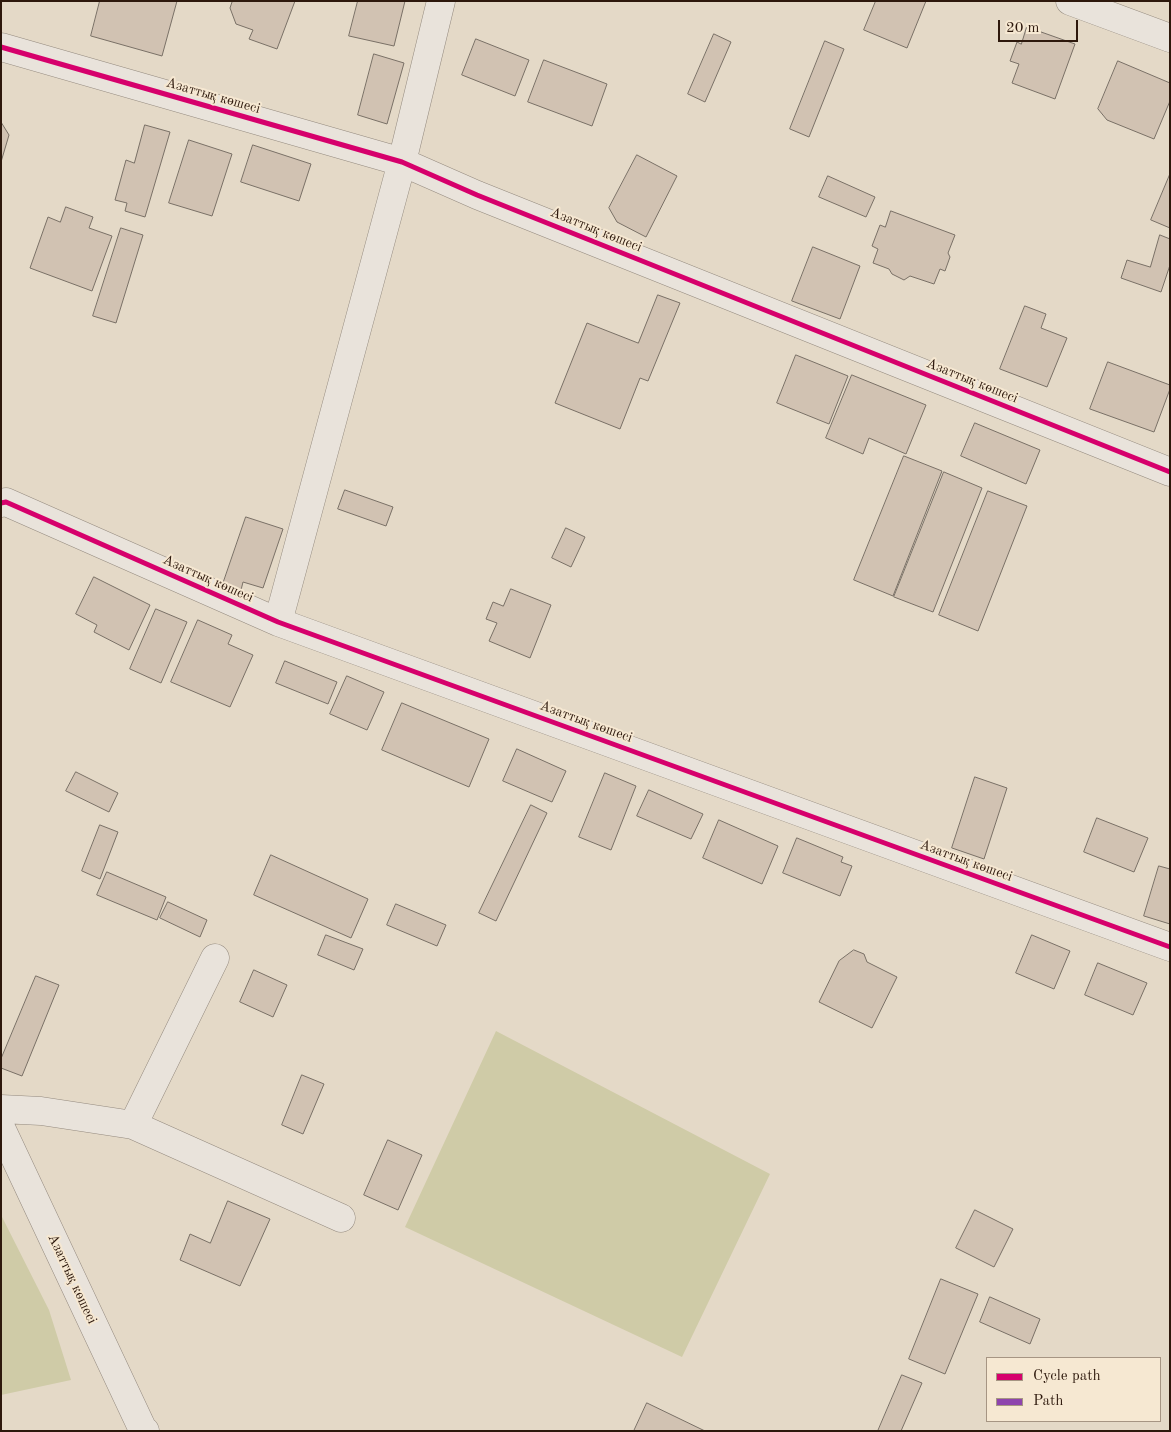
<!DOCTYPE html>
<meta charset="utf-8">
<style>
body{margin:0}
#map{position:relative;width:1171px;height:1432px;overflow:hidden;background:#e4d9c7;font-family:"Old Standard TT",serif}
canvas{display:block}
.frame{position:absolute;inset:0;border:2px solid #2d180c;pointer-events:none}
.legend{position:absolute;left:986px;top:1357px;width:175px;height:65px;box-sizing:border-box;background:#f6e8d2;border:1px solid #a69583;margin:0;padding:6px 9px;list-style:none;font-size:15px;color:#2d180c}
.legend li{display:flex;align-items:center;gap:10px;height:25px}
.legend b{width:25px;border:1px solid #a69583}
.scale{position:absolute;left:998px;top:20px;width:80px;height:22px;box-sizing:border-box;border:2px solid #2d180c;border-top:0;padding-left:6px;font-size:15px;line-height:18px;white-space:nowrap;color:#2d180c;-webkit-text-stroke:4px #f6e8d2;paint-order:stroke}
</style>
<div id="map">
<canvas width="1171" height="1432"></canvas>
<div class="frame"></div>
<ul class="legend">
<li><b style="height:6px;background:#d6006c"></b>Cycle path</li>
<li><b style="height:6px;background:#8e44ad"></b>Path</li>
</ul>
<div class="scale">20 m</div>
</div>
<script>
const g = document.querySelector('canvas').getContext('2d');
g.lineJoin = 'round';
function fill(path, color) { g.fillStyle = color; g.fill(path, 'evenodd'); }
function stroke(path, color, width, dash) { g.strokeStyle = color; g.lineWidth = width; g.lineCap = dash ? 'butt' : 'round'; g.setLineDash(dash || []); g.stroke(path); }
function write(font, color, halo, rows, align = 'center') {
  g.font = font + ' "Old Standard TT",serif'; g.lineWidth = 4; g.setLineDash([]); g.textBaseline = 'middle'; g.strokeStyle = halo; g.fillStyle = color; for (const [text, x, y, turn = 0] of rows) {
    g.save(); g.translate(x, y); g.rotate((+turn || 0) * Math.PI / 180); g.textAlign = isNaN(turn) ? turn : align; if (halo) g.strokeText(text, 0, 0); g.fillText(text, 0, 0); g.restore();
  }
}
const green = new Path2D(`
 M496 1031 770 1174 682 1357 405 1227Z
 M1 1215 49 1310 71 1380 1 1395Z`);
const building = new Path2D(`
 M100 1H177L162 56 91 36Z
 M230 1H295L277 49 249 39 253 30 236 24 230 8 232 2Z
 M358 1H405L394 46 349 36Z
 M876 1H926L907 48 864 30Z
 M1027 27 1075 44 1055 99 1012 83 1019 64 1010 61 1017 42 1021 44Z
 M714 34 731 42 705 102 688 94Z
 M476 39 529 60 515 96 462 75Z
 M825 41 844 49 809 137 790 129Z
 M374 54 404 63 387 124 358 115Z
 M544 60 607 84 592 126 528 102Z
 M1118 61 1170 83V101L1154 139 1107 120 1098 109Z
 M1 122 9 135 1 162Z
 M145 125 170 132 145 217 125 211 127 203 115 200 126 160 134 163Z
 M189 140 232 154 212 216 169 203Z
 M253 145 311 164 299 201 241 182Z
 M637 155 677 176 646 237 617 222 609 208Z
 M1170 174V228L1151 220Z
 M828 176 875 197 866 217 819 197Z
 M66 207 93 217 89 228 112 236 92 291 30 268 48 217 60 222Z
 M891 211 955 235 948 253 950 257 945 271 940 269 934 284 910 276 904 280 892 274 889 269 873 263 878 249 872 246 880 225 885 227Z
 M121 228 143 235 116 323 93 316Z
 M1160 235 1170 239V265L1161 292 1121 278 1127 260 1150 267Z
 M813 247 860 266 840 319 792 301Z
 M658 295 680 303 648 381 640 378 620 429 555 403 587 323 638 343Z
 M1025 306 1046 314 1041 328 1067 338 1047 387 1000 369Z
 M796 355 848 376 829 424 777 403Z
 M1108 362 1170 385V389L1154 432 1090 409Z
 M852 375 926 405 906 454 869 438 863 454 826 438Z
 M975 423 1040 450 1026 484 961 456Z
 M904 456 942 471 893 596 854 580Z
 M944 472 982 488 933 612 894 597Z
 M345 490 393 507 386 526 338 509Z
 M988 491 1027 506 978 631 939 615Z
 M246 517 283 529 263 588 243 582 241 590 223 584Z
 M566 528 585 537 571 567 552 558Z
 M94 577 150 605 129 650 94 632 97 625 76 614Z
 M511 589 551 605 530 658 489 641 497 623 486 619 493 602 503 606Z
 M156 609 187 622 161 683 130 669Z
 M198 620 232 635 228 644 253 655 230 707 171 682Z
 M285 661 337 682 328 704 276 683Z
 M347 676 384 692 367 730 330 714Z
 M402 703 489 739 469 787 382 750Z
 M517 749 566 771 552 802 503 781Z
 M76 772 118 793 109 812 66 791Z
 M605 773 636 786 611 850 579 837Z
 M975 777 1007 788 984 859 952 848Z
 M649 790 703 814 691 839 637 816Z
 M531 805 547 813 496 921 479 913Z
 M1097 818 1148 838 1134 872 1084 852Z
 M719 820 778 846 762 884 703 858Z
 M100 825 118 832 100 879 82 871Z
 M797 838 843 857 841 862 852 866 840 896 783 873Z
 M271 855 368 899 351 938 254 895Z
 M1159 866 1170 869V924L1144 916Z
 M107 872 166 897 157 920 97 895Z
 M168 902 207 920 200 937 160 918Z
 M396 904 446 925 437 946 387 925Z
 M326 935 363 949 354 970 318 955Z
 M1032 935 1070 951 1054 989 1016 973Z
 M854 950 864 954 867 962 897 977 872 1028 819 1002 839 961Z
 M1098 963 1147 983 1133 1015 1085 995Z
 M254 970 287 985 273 1017 240 1002Z
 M36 976 59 985 22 1076 1 1068V1059Z
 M302 1075 324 1084 303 1134 282 1125Z
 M388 1140 422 1155 398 1210 364 1195Z
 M228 1201 270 1219 240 1286 180 1260 190 1234 210 1243Z
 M975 1210 1013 1229 994 1267 956 1248Z
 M941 1279 978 1294 945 1374 909 1359Z
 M990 1297 1040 1319 1030 1344 980 1322Z
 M902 1375 922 1383 901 1431H878Z
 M647 1403 705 1431H634Z`);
const minor = new Path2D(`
 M1070 1 1170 38
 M1 47 402 162 477 195 1170 472
 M1 503 6 502 278 622 1170 947
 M278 622 402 162 441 1
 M1 1109 41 1111 133 1125 341 1218
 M133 1125 215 958
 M1 1128 143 1430 145 1431`);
const quiet = new Path2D(`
 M143 1430V1431`);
const cycleway = new Path2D(`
 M1 47 402 162 477 195 1170 472
 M1 503 6 502 278 622 1170 947`);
const streetNames = [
 ["Азаттық көшесі",213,96,16],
 ["Азаттық көшесі",596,230,22],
 ["Азаттық көшесі",972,381,22],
 ["Азаттық көшесі",208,579,24],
 ["Азаттық көшесі",586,722,20],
 ["Азаттық көшесі",966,861,20],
 ["Азаттық көшесі",72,1279,65]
];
fill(green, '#cfcba7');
fill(building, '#d1c2b2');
stroke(building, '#797066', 1);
stroke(minor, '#948a7f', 29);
stroke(minor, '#e9e3db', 28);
stroke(quiet, '#8e44ad', 4, [8, 4]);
stroke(cycleway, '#d6006c', 5);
write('14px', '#2d180c', '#f6e8d2', streetNames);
</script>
